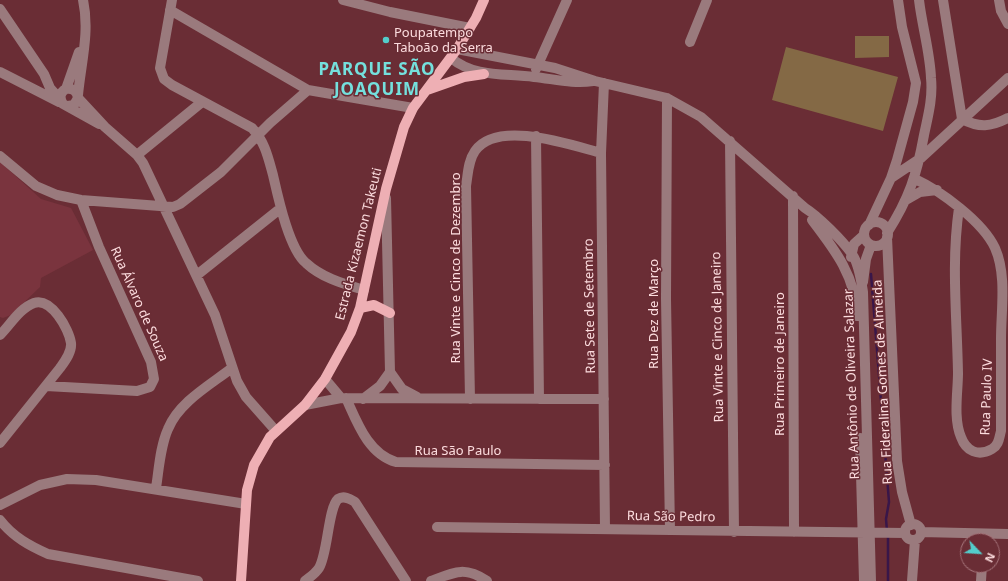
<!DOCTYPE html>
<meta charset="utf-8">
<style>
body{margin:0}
#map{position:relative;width:1008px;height:581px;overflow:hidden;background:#6a2d35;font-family:"Noto Sans",sans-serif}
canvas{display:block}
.north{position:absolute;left:960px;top:533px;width:40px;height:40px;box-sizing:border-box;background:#6a2d35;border:1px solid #a47379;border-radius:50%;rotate:115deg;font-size:11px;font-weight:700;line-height:16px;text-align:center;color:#fcdcde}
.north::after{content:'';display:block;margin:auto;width:14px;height:18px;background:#53cdcb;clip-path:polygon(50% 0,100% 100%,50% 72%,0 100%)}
</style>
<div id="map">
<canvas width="1008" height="581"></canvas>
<div class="north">N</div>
</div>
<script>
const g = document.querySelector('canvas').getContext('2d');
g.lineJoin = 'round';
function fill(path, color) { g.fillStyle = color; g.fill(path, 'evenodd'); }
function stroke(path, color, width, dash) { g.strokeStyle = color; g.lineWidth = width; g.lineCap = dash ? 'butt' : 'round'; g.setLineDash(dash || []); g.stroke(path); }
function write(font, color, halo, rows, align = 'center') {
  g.font = font + ' "Noto Sans",sans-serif'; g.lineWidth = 3; g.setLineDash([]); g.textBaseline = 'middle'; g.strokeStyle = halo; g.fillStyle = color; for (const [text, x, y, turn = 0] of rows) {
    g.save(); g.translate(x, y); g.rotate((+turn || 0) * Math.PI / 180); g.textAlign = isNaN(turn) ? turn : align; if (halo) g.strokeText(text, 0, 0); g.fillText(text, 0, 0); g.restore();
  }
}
const built = new Path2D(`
 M0 162 41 199 71 208 93 250 41 278 40 287 11 315 3 318 0 317Z`);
const green = new Path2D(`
 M855 36H889V57L855 58Z
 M786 47 898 77 883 131 772 100Z`);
const stream = new Path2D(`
 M871 274 889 502 886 519 887 531
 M888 581V536`);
const minor = new Path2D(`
 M172 0 160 68 164 79 172 85 252 128C265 142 268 157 273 175 278 197 289 249 306 263 322 278 344 284 364 290
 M343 0 390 12 470 28
 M943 0 962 119
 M999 0 1001 11 1008 24
 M0 9 44 74 50 88 60 99
 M170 10 308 90 413 108
 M690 42 707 0
 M457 49 555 68 595 81 667 98 701 117 805 208C818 216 843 241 852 254 859 264 861 280 863 292L871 581
 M451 58C475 78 505 73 534 77 554 79 573 84 593 81
 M536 69 567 0
 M0 72 59 102
 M604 83 601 153 605 529
 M66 89 79 52
 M78 95C81 63 90 32 83 0
 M78 98 105 127 137 155 143 163 215 315 237 381 246 397 276 431
 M667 98 666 299 670 530
 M68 106 74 105 78 98C77 91 73 88 66 89 60 92 59 98 63 104L99 124
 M962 119C979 128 991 127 1008 118
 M536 136 539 399
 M730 141 734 532
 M137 155 202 102
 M0 156 36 186 57 195 81 200 173 207 180 204 221 172 270 123 308 90
 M891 178 921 158 1008 78
 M915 179C941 191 983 222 995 248 1007 275 1001 310 1001 339 1001 370 1001 400 1001 431 999 438 999 445 992 449 978 457 966 451 961 437 953 418 958 392 958 373 957 317 951 263 959 208
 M793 196 794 532
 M386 198 390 372 402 389 417 397
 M906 200 920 192 937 190
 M812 220C835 250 856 277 857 316
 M864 234a12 12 0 1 1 24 0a12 12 0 1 1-24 0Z
 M869 225 891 178 897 160 913 102 916 83 902 27 898 0
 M887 233C909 199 917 174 924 135 928 116 933 98 931 78 930 52 922 26 919 0
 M887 237 897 461 902 492 911 525
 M851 257 854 244 864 235
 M197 275 281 208
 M863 282 866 259 871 245
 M0 335C10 325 20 308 34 303 51 297 69 329 71 343 72 352 65 361 60 368L0 443
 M325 379 341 398
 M46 386 137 391 150 387 154 379 151 362 99 247 81 200
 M346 398C357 422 368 454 396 462L605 465
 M363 399 380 386 390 372
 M470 399 466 186C468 174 468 161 475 151 497 119 571 145 601 153
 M305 405 341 398 604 399
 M860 438 864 581
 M156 488C159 469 160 447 168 429 179 402 210 385 232 368
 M0 505 40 485 67 479 96 480 246 504
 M0 520C13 537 30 546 48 554L198 581
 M905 532a8 8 0 1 1 16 0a8 8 0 1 1-16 0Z
 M437 527 905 533
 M921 532 1008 534
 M305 581C310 577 315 574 319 568 328 553 328 508 338 499 344 495 350 499 355 502L406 581
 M431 581C454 572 465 566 487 581
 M912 581 915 540
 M981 581 982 565`);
const major = new Path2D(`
 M427 90 464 77 484 74
 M360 308 374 305 390 313
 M241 581 247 490 254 465 270 437 305 405 325 379 351 332 360 308 386 189 404 127 413 108 457 49 476 18 484 0`);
const markers = [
 [386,40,4,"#53cdcb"]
];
const poiNames = [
 ["Poupatempo",394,33],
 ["Taboão da Serra",394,48]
];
const streetNames = [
 ["Estrada Kizaemon Takeuti",359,244,-76],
 ["Rua Vinte e Cinco de Dezembro",456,268,-90],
 ["Rua Álvaro de Souza",139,304,66],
 ["Rua Sete de Setembro",590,306,-91],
 ["Rua Dez de Março",654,314,-90],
 ["Rua Vinte e Cinco de Janeiro",718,337,-91],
 ["Rua Primeiro de Janeiro",780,364,-90],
 ["Rua Fideralina Gomes de Almeida",883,382,-93],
 ["Rua Antônio de Oliveira Salazar",852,384,-92],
 ["Rua Paulo IV",987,397,-88],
 ["Rua São Paulo",458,451],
 ["Rua São Pedro",671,517,1]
];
const districtNames = [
 ["PARQUE SÃO",377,70],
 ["JOAQUIM",377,90]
];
fill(built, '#7a343e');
fill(green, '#846945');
stroke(stream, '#391649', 2.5);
stroke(minor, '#9a7a7d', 10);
stroke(major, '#eeafb4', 10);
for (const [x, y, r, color] of markers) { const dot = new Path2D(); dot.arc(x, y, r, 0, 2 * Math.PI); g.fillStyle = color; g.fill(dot); stroke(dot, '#6a2d35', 1.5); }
write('13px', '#fcdcde', '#6a2d35', poiNames, 'left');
write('13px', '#fcdcde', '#6a2d35', streetNames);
g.letterSpacing = '1px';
write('bold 17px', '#74e0dd', '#6a2d35', districtNames);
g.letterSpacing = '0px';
</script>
